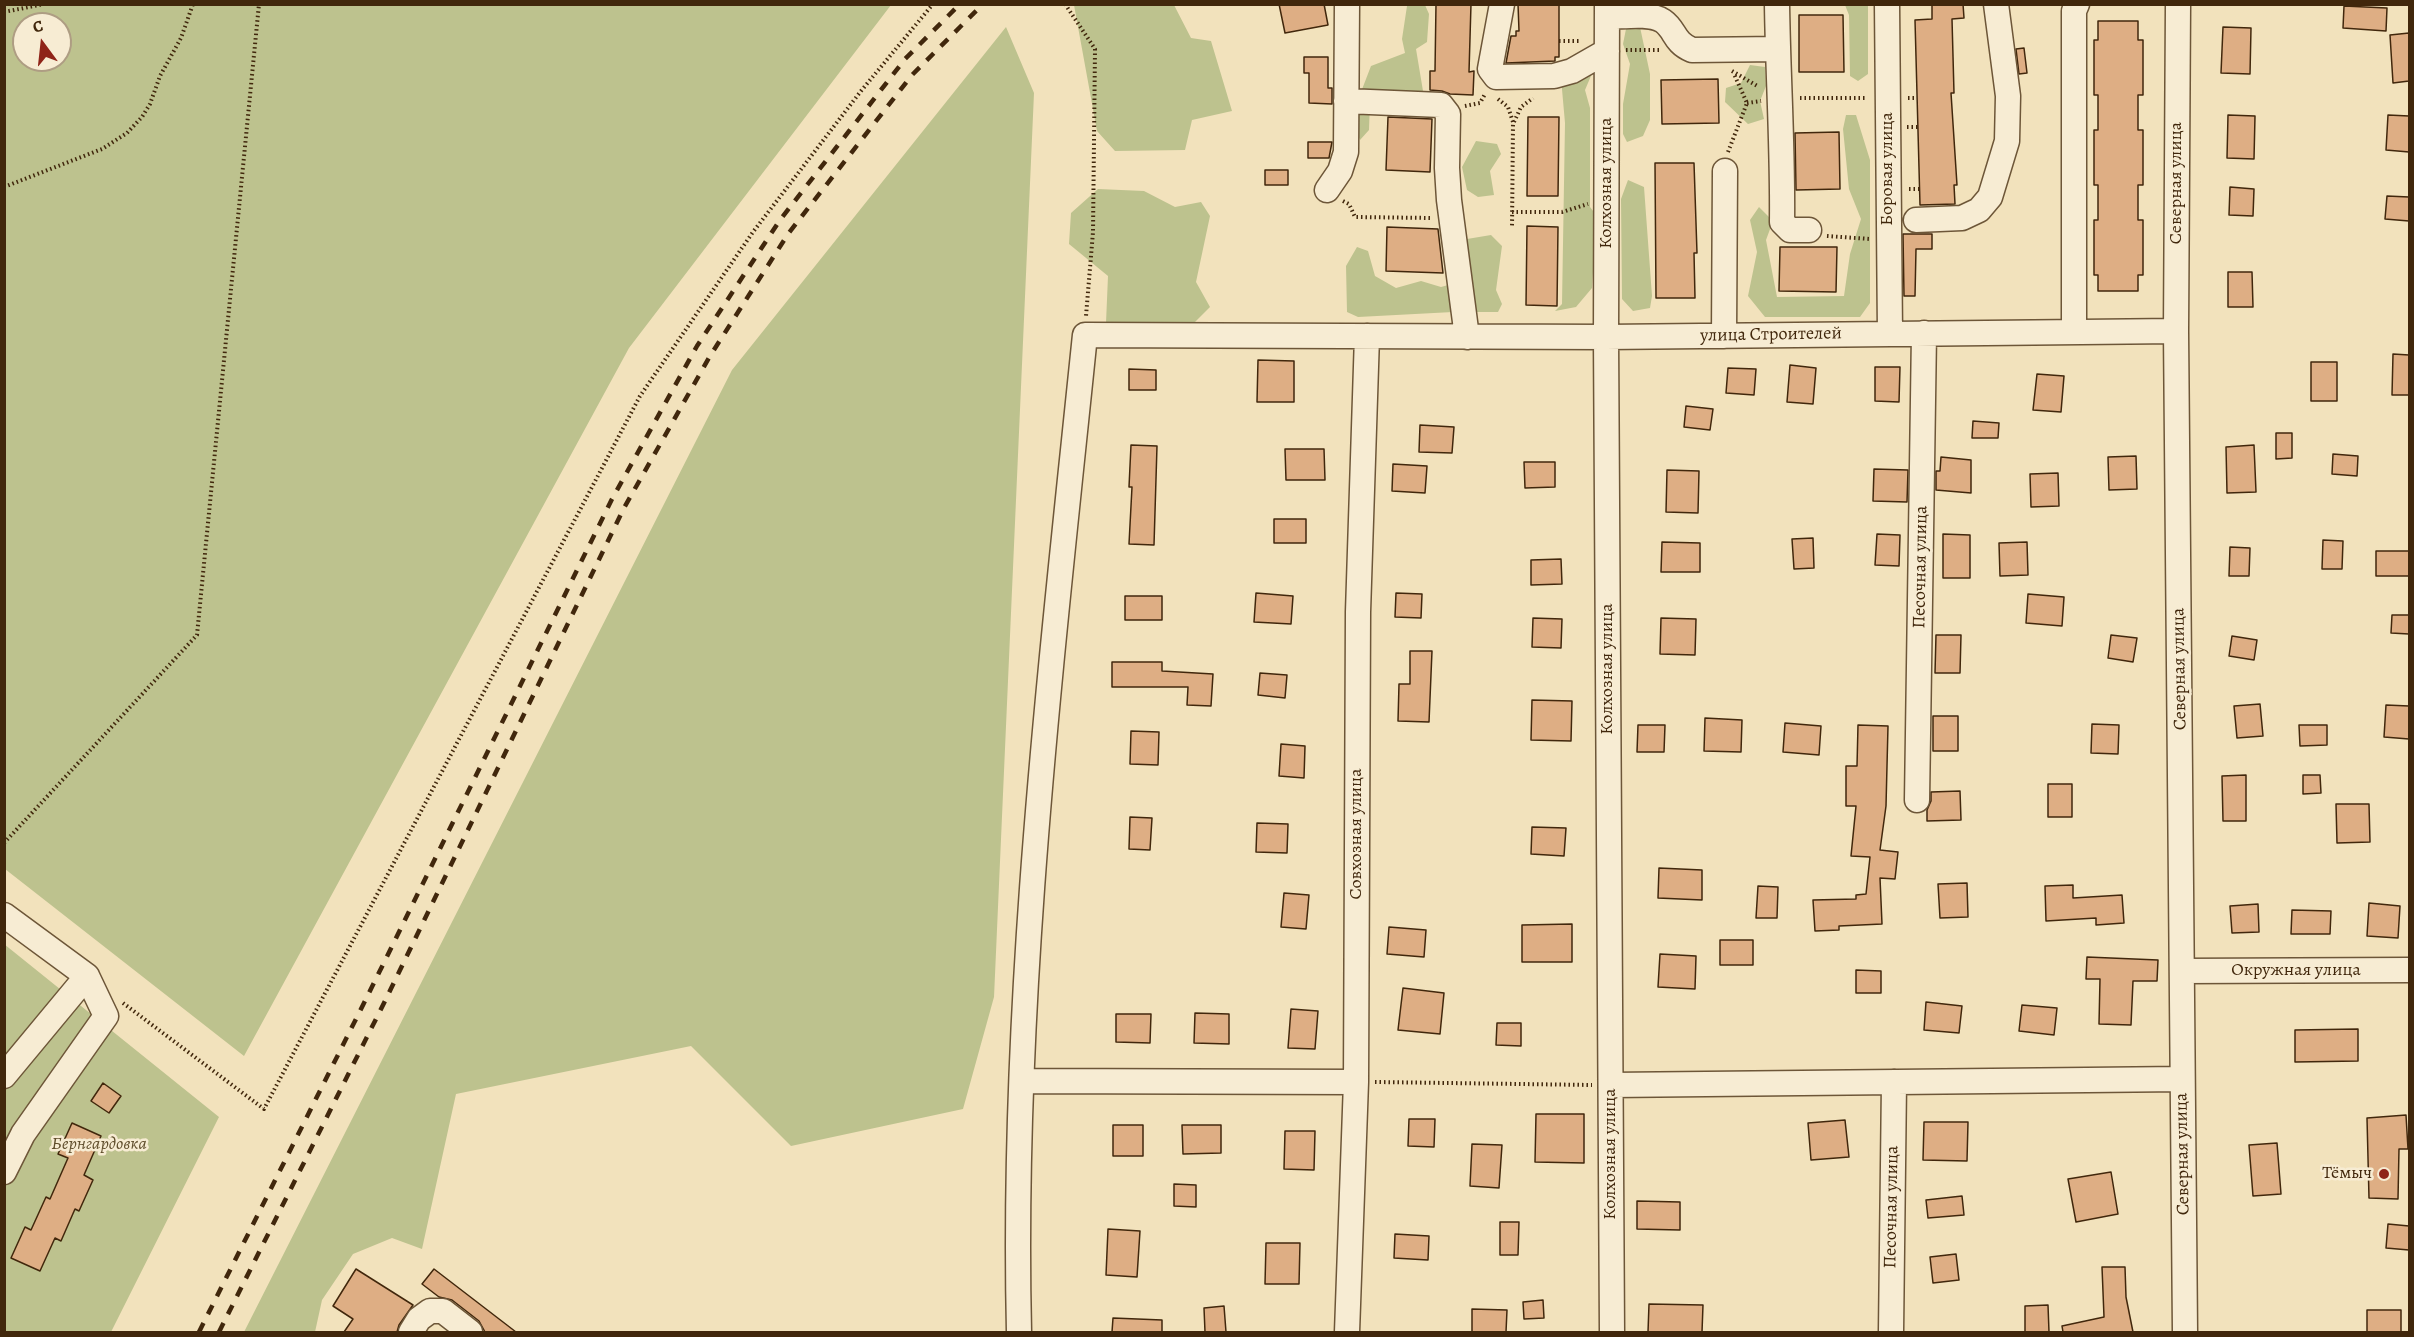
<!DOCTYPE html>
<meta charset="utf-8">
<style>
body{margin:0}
#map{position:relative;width:2414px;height:1337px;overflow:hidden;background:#f2e2bc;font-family:Alegreya,serif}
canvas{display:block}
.frame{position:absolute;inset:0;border:6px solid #41270c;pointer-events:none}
.north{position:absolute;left:12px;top:12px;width:60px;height:60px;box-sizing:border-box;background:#f7ecd3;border:2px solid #ae9d83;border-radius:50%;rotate:345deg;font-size:16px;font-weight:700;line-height:24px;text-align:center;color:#41270c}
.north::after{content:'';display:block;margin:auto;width:21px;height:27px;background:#8f2418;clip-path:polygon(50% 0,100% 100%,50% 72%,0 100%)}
</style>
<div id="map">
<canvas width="2414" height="1337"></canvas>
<div class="frame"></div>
<div class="north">С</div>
</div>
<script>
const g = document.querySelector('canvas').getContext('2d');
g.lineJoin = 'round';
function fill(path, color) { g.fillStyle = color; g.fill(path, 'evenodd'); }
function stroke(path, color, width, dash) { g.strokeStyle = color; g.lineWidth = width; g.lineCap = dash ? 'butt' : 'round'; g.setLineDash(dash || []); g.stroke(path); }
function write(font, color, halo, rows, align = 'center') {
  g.font = font + ' Alegreya,serif'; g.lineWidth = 5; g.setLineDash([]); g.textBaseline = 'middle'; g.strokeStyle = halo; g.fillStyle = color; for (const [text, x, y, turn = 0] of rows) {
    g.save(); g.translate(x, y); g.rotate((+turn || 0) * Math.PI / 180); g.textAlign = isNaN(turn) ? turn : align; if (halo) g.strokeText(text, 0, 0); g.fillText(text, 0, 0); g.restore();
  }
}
const green = new Path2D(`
 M4 5H891L629 348 244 1056 5 869ZM24 24H60V60H24Z
 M1074 5H1174L1191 38 1211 41 1232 111 1192 120 1185 150 1115 151 1097 131Z
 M1410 5H1425L1429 14 1427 42 1416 49 1423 91 1403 101H1370L1369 130 1360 140 1351 118 1371 66 1405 53 1402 39 1407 6Z
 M1845 5H1868V74L1858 81 1850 76 1849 15Z
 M1006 27 1034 93 994 997 963 1109 791 1146 691 1046 456 1094 422 1249 392 1238 353 1254 322 1300 315 1332H244L732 370Z
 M1640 27 1650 74V120L1643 136 1627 142 1623 134V104L1630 64 1623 44 1626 29Z
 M1596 64 1585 90 1590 108V207L1600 220 1595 241 1592 288 1576 307 1555 311 1562 304 1565 123 1561 78Z
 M1750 65 1765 67 1766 86 1760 101 1764 119 1748 124 1725 102 1726 88 1741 83Z
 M1846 115H1856L1870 160V303L1860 317H1765L1748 296 1757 252 1750 220 1759 207 1773 221 1766 240 1777 297 1844 296 1850 254 1861 219 1849 189 1843 129Z
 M1476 141 1497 144 1501 154 1490 171 1494 195 1478 197 1467 190 1462 167Z
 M1628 180 1644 187 1652 296 1650 308 1633 311 1622 299 1621 199Z
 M1098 189 1144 191 1175 207 1201 202 1210 216 1196 282 1210 307 1194 323H1106L1108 276 1069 244 1071 213Z
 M1491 235 1502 246 1496 290 1502 304 1498 312H1453L1358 317 1347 312 1346 266 1357 247 1368 251 1375 276 1396 288 1421 281 1441 287 1459 282 1461 240Z
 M4 944 219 1117 111 1332H5Z`);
const building = new Path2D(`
 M1279 4H1324L1328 25 1285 33Z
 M1436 4H1471L1469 72 1474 71 1473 95 1450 94 1442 91 1430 90V71H1435Z
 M1518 4H1559V57H1555V61L1506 63 1511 36H1516V31H1519Z
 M1932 4H1963L1964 18 1952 19 1954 93H1951L1957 185H1954L1955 204 1920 205 1915 20 1932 19Z
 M2344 6 2387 8 2386 31 2343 28Z
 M1799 15H1843L1844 72H1799Z
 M2098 21H2138V40H2143V95H2138V130H2143V185H2138V220H2143V275H2138V291H2098V275H2094V220H2098V185H2094V130H2098V95H2094V40H2098Z
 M2223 27 2251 28 2250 74 2221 73Z
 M2409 33V81L2393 83 2390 35Z
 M2024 48 2027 73 2019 74 2016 49Z
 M1304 57H1328V88H1332V104L1309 103V73H1304Z
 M1718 79 1719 123 1662 124 1661 80Z
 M2228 115 2255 116 2254 159 2227 158Z
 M2388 115 2409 116V152L2386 150Z
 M1388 117 1432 119 1430 172 1386 170Z
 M1528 117H1559L1558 196H1527Z
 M1839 132 1840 189 1796 190 1795 133Z
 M1308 142H1332L1329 158H1308Z
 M1655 163H1694L1697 253H1694L1695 298H1656Z
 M1265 170H1288V185H1265Z
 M2230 187 2254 189 2253 216 2229 215Z
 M2387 196 2409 197V221L2385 219Z
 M1527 226 1558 227 1557 306 1526 305Z
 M1387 227 1438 229 1443 273 1386 271Z
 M1903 234H1932V249H1916L1915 296H1904Z
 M1780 247H1837L1836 292 1779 291Z
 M2228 272H2252L2253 307H2228Z
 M2393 354 2409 355V395H2392Z
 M1258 360 1294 361V402H1257Z
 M2311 362H2337V401H2311Z
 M1790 365 1816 368 1813 404 1787 402Z
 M1875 367H1900L1899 402 1875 401Z
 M1728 368 1756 369 1754 395 1726 393Z
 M1129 369 1156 370V390H1129Z
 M2037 374 2064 376 2061 412 2033 410Z
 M1686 406 1713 409 1710 430 1684 427Z
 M1973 421 1999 423 1998 438H1972Z
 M1420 425 1454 427 1452 453 1419 452Z
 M2276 433H2292V458L2276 459Z
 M1131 445 1157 446 1154 545 1129 544 1132 487H1129Z
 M2254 445 2256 492 2227 493 2226 447Z
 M1285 449H1324L1325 480H1286Z
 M2333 454 2358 456 2357 476 2332 474Z
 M2136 456 2137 489 2109 490 2108 457Z
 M1941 457 1971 460V493L1936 490V471H1940Z
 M1524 462H1555V487L1525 488Z
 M1393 464 1427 466 1425 493 1392 491Z
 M1874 469 1908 470 1907 502 1873 501Z
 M1667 470 1699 471 1698 513 1666 512Z
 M2058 473 2059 506 2031 507 2030 474Z
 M1274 519H1306V543H1274Z
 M1877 534 1900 535 1899 566 1875 565Z
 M1943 534 1970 535V578H1943Z
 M1813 538 1814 568 1794 569 1792 539Z
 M2323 540 2343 541 2342 569H2322Z
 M1662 542 1700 543V572H1661Z
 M2027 542 2028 575 2000 576 1999 543Z
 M2230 547 2250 548 2249 576H2229Z
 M2376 551H2409V576H2376Z
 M1561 559 1562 584 1531 585V560Z
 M1256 593 1293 596 1291 624 1254 622Z
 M1396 593 1422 594 1421 618 1395 617Z
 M2028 594 2064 597 2062 626 2026 623Z
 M1125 596H1162V620H1125Z
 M2392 615H2409V634L2391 633Z
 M1533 618 1562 619 1561 648 1532 647Z
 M1661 618 1696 619 1695 655 1660 654Z
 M1936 635H1961L1960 673H1935Z
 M2111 635 2137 638 2133 662 2108 658Z
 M2232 636 2257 640 2254 660 2229 656Z
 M1410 651H1432L1429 722 1398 721 1399 684H1410Z
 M1112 662H1162V671L1213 674 1211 706 1187 705 1188 687H1112Z
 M1260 673 1287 675 1285 698 1258 695Z
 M1532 700 1572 701 1571 741 1531 740Z
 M2260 704 2263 736 2237 738 2234 706Z
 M2386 705 2409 706V739L2384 737Z
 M1933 716H1958V751H1933Z
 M1705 718 1742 720 1741 752 1704 751Z
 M1785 723 1821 726 1819 755 1783 752Z
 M2092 724 2119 725 2118 754 2091 753Z
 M1638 725H1665L1664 752H1637Z
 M1858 725 1888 726 1886 806 1880 850 1898 852 1895 879 1880 878 1882 924 1839 926V930L1815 931 1813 900 1856 899V895L1866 894 1870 857 1851 856 1856 806H1846V766H1857Z
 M2299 725H2327V745L2300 746Z
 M1131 731 1159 732 1158 765 1130 764Z
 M1281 744 1305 746 1304 778 1279 776Z
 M2246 775V821H2223L2222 776Z
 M2303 775H2320L2321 793 2303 794Z
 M2048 784H2072V817H2048Z
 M1960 791 1961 820 1927 821V810L1931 801V792Z
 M2336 804H2369L2370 842 2337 843Z
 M1130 817 1152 818 1150 850 1129 849Z
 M1257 823 1288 824 1287 853 1256 852Z
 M1532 827 1566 828 1564 856 1531 854Z
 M1659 868 1702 870V900L1658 898Z
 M1967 883 1968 917 1940 918 1938 884Z
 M2073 885V898L2122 895 2124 923 2096 925V918L2046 921 2045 886Z
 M1758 886 1778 887 1777 918H1756Z
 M1284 893 1309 895 1306 929 1281 927Z
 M2369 903 2400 906 2398 938 2367 936Z
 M2258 904 2259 932 2232 933 2230 906Z
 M2292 910 2331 911 2330 934H2291Z
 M1572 924V962H1522V925Z
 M1389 927 1426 930 1424 957 1387 954Z
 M1720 940H1753V965H1720Z
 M1660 954 1696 956 1695 989 1658 987Z
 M2087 957 2158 960 2157 981H2133L2131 1025 2099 1024 2100 979H2086Z
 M1856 970 1881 971V993H1856Z
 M1403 988 1444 993 1440 1034 1398 1030Z
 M1926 1002 1962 1006 1959 1033 1924 1030Z
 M2022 1005 2057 1008 2054 1035 2019 1031Z
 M1291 1009 1318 1011 1315 1049 1288 1048Z
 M1195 1013 1229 1014V1044L1194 1043Z
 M1116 1014H1151L1150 1043 1116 1042Z
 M1497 1023H1521V1046L1496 1045Z
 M2358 1029V1061L2295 1062V1030Z
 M103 1083 121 1096 109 1113 91 1101Z
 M1536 1114H1584V1163L1535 1162Z
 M2406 1115 2408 1149H2399L2398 1199 2369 1198 2367 1118Z
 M1409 1119H1435L1434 1147 1408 1146Z
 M1845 1120 1849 1157 1811 1160 1808 1123Z
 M1924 1122H1968L1967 1161 1923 1160Z
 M72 1123 101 1136 84 1175 93 1180 79 1211 75 1209 61 1241 55 1238 40 1271 11 1258 25 1227 31 1230 46 1197 50 1199 68 1158 58 1154Z
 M1113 1125H1143V1156H1113Z
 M1182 1125H1221V1153L1183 1154Z
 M1285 1131H1315L1314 1170 1284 1169Z
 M2277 1143 2281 1194 2253 1196 2249 1145Z
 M1472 1144 1502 1145 1499 1188 1470 1186Z
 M2111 1172 2118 1214 2076 1222 2068 1179Z
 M1174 1184 1196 1185V1207L1174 1206Z
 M1962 1196 1964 1215 1928 1218 1926 1200Z
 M1637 1201 1680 1202V1230L1637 1229Z
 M1500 1222H1519L1518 1255H1500Z
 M2388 1224 2409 1226V1250L2386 1248Z
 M1108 1229 1140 1231 1137 1277 1106 1275Z
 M1395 1234 1429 1236 1428 1260 1394 1258Z
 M1266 1243H1300L1299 1284H1265Z
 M1956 1254 1959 1280 1933 1283 1930 1257Z
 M2102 1267H2125L2126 1297 2133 1332H2063L2062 1326 2104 1317Z
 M356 1269 413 1305 399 1325 397 1332H344L353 1319 333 1306Z
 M434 1269 516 1332H485L479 1321 452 1300 439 1297 422 1284Z
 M1543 1300 1544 1318 1524 1319 1523 1302Z
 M1649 1304 1703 1305 1702 1332H1648Z
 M2048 1305 2049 1332H2025V1306Z
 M1224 1306 1226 1332H1205L1204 1308Z
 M1472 1309 1507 1310 1506 1332H1472Z
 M2367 1310H2401V1332H2367Z
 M1113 1318 1162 1320V1332H1112Z`);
const path = new Path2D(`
 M1065 4 1095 49 1093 232 1086 316
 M4 12 44 4
 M1559 41H1580
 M1626 50H1661
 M1732 71 1759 87
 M1800 98H1867
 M1908 98H1917
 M1498 99 1508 107 1513 122 1512 228
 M1747 103 1761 101
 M1465 106 1480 103 1485 94
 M1514 122 1521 107 1533 98
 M1907 127H1918
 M1728 152 1747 103 1734 74
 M4 187 102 149 127 133 142 117 150 104 160 76 181 38 193 4
 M1909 189H1920
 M1343 201 1349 204 1355 217 1431 218
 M1512 212H1562L1588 204
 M1827 236 1870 239
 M4 843 197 635 259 4
 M123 1003 264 1109 640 396 753 232 861 91 933 4
 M1375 1082 1592 1085`);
const minor = new Path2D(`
 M1502 4 1490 69 1496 77 1554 76 1572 71 1607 51
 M1607 4 1606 337 1612 1332
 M1777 4C1778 77 1783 150 1782 222L1790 230H1809
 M1887 4 1890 334
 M2178 4 2176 331 2185 1332
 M1607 17C1623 17 1649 12 1663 21 1676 30 1673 42 1692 50L1778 49
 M1346 101 1441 105 1448 114 1447 168 1449 200 1467 337
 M1327 190 1340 171 1346 152 1347 4
 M1916 220 1962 218 1979 210 1990 197 2007 141 2008 96 1996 4
 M2074 332V11L2077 4
 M1724 336 1725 171
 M1917 800 1924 333
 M4 915 87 976 106 1016 23 1134 4 1172
 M2183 971 2410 970
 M4 1076 87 976
 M1022 1081 1356 1082
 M1611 1085 2182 1079
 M411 1332 419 1319 430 1311H443L470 1332
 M1019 1332C1011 999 1051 666 1085 335L1606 337 2176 331
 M1347 1332 1356 1082 1358 612 1367 336
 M1891 1332 1894 1082`);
const rail = new Path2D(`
 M199 1332 368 995 612 499 697 346 780 220 905 59 960 4
 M219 1332 385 1001 624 508 710 356 788 234 912 75 983 4`);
const markers = [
 [2384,1174,6,"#8f2418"]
];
const streetNames = [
 ["Боровая улица",1888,169,-90],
 ["Колхозная улица",1607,183,-90],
 ["Северная улица",2177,183,-90],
 ["улица Строителей",1771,335,-1],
 ["Песочная улица",1921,567,-89],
 ["Колхозная улица",1608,669,-90],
 ["Северная улица",2180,669,-91],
 ["Совхозная улица",1357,834,-90],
 ["Окружная улица",2296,971],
 ["Колхозная улица",1611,1154,-90],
 ["Северная улица",2183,1154,-91],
 ["Песочная улица",1892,1207,-89]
];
const parkNames = [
 ["Бернгардовка",99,1145]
];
const poiNames = [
 ["Тёмыч",2372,1174]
];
fill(green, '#bdc28e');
fill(building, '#deae84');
stroke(building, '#41270c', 1.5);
stroke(minor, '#6d5638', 27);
stroke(path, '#41270c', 4, [1.5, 3]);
stroke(minor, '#f7ecd3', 24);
stroke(rail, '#41270c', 4.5, [10, 10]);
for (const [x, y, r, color] of markers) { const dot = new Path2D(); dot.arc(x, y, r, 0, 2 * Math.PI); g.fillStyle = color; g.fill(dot); stroke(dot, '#f7ecd3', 2); }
write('18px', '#41270c', '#f7ecd3', streetNames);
write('italic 18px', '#604e2c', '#f7ecd3', parkNames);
write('18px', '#41270c', '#f7ecd3', poiNames, 'right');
</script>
